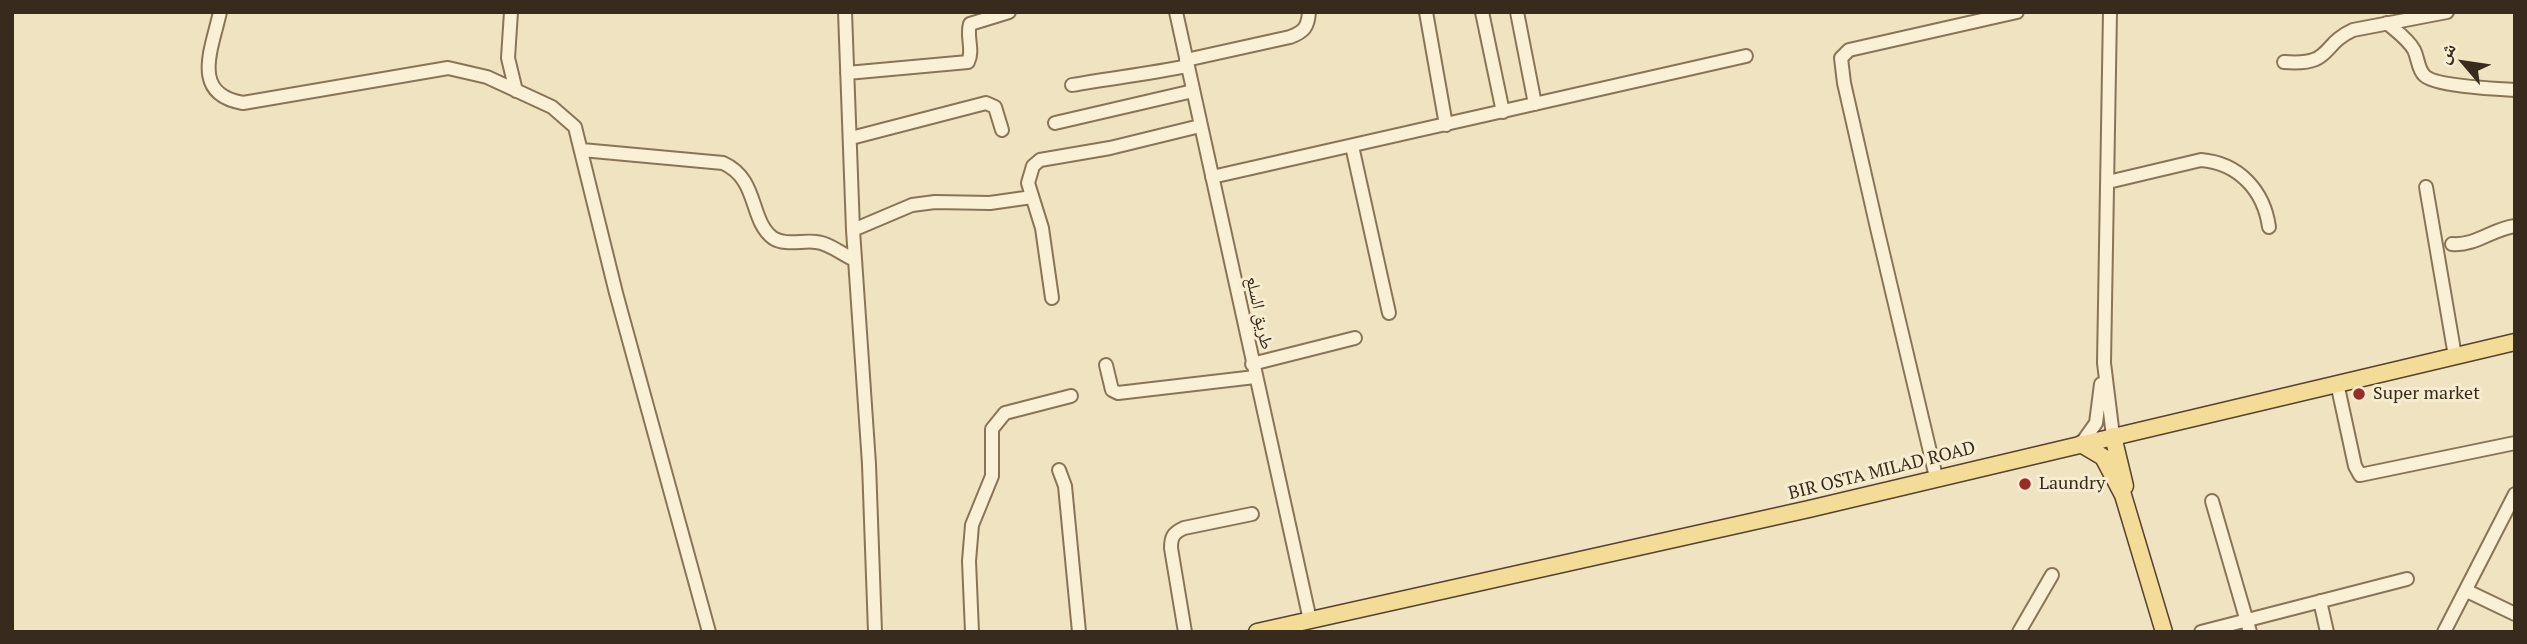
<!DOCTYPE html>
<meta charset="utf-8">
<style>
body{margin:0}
#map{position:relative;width:2527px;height:644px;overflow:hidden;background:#efe3c1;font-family:"PT Serif","Noto Naskh Arabic",serif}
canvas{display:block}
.frame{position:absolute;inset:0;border:14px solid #382b1d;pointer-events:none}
.north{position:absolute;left:2429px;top:28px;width:70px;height:70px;-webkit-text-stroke:5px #f6edd1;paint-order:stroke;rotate:299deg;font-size:19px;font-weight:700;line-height:28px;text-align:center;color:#382b1d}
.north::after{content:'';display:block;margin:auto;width:24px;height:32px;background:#382b1d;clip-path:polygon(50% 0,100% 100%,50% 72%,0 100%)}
</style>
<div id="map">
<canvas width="2527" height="644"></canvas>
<div class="frame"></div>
<div class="north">ش</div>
</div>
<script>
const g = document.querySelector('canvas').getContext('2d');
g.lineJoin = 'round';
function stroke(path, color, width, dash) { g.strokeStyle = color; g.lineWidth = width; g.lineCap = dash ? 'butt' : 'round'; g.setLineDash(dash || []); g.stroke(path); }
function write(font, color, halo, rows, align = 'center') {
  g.font = font + ' "PT Serif","Noto Naskh Arabic",serif'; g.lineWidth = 6; g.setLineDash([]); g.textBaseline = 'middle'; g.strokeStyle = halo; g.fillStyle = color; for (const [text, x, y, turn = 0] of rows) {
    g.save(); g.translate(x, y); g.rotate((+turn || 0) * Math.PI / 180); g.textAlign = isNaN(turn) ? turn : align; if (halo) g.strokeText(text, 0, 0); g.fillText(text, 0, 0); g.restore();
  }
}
const minor = new Path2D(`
 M220 12C212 49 190 94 243 103L448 68 487 77 552 107 575 127 616 293 709 632
 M511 12 508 58 516 91
 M845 12 853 230 869 464 875 632
 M1176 12 1310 620
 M1426 12 1446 125
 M1482 12 1503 112
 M1517 12 1535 104
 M2110 12 2104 363 2113 436
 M2387 23C2396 31 2408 39 2414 50 2418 58 2418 69 2424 75 2433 86 2498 89 2515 90
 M1186 60 1290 37C1304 32 1308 27 1309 12
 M2284 62C2333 66 2320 45 2353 30L2447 12
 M847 73 968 62C974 50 966 37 970 24L1009 12
 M1072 85C1111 78 1149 74 1187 66
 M1055 123 1193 91
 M851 138 986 103 995 107 1002 130
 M1352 146 1389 313
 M582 150 723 163C759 179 749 220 773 238 785 246 803 240 816 242 829 243 843 255 855 260
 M1212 177 1746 56
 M2108 182 2201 160C2239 163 2264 191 2269 227
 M2426 187 2455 356
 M853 230 912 205 935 202 990 203 1032 197
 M2452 244C2476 246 2492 229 2515 226
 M1052 298 1042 228 1028 183 1033 166 1040 160 1110 148 1200 126
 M1252 364 1355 338
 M1106 365 1112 390 1118 393 1255 377
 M2337 383 2355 466 2360 475 2515 443
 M2081 444 2096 423 2101 384
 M1059 470 1065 486 1079 632
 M1936 477 1877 228 1844 83 1841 58 1849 50 2017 12
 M2212 501 2250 632
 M2467 591 2515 614
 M2320 601 2327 632
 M972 632 969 561 972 525 992 476V429L1005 413 1071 396
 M1185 632 1171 548C1171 537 1173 533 1184 528L1252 514
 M2019 632 2052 575
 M2201 632 2407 579
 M2444 632 2515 494`);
const major = new Path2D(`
 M2113 436 2125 486
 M2081 444 2103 457 2123 495 2164 632
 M1257 632 1809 509 2515 342`);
const markers = [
 [2359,394,7,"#992c27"],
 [2025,484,7,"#992c27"]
];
const streetNames = [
 ["طريق السلع",1259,313,78],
 ["BIR OSTA MILAD ROAD",1882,471,-14]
];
const poiNames = [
 ["Super market",2373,394],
 ["Laundry",2039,484]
];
stroke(minor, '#897458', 16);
stroke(major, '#56422d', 19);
stroke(minor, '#f9f0d5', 12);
stroke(major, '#f3db98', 16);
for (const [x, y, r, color] of markers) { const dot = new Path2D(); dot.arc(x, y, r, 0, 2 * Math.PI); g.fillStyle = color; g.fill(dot); stroke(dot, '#f6edd1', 2.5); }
write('18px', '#382b1d', '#f6edd1', streetNames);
write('18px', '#382b1d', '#f6edd1', poiNames, 'left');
</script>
